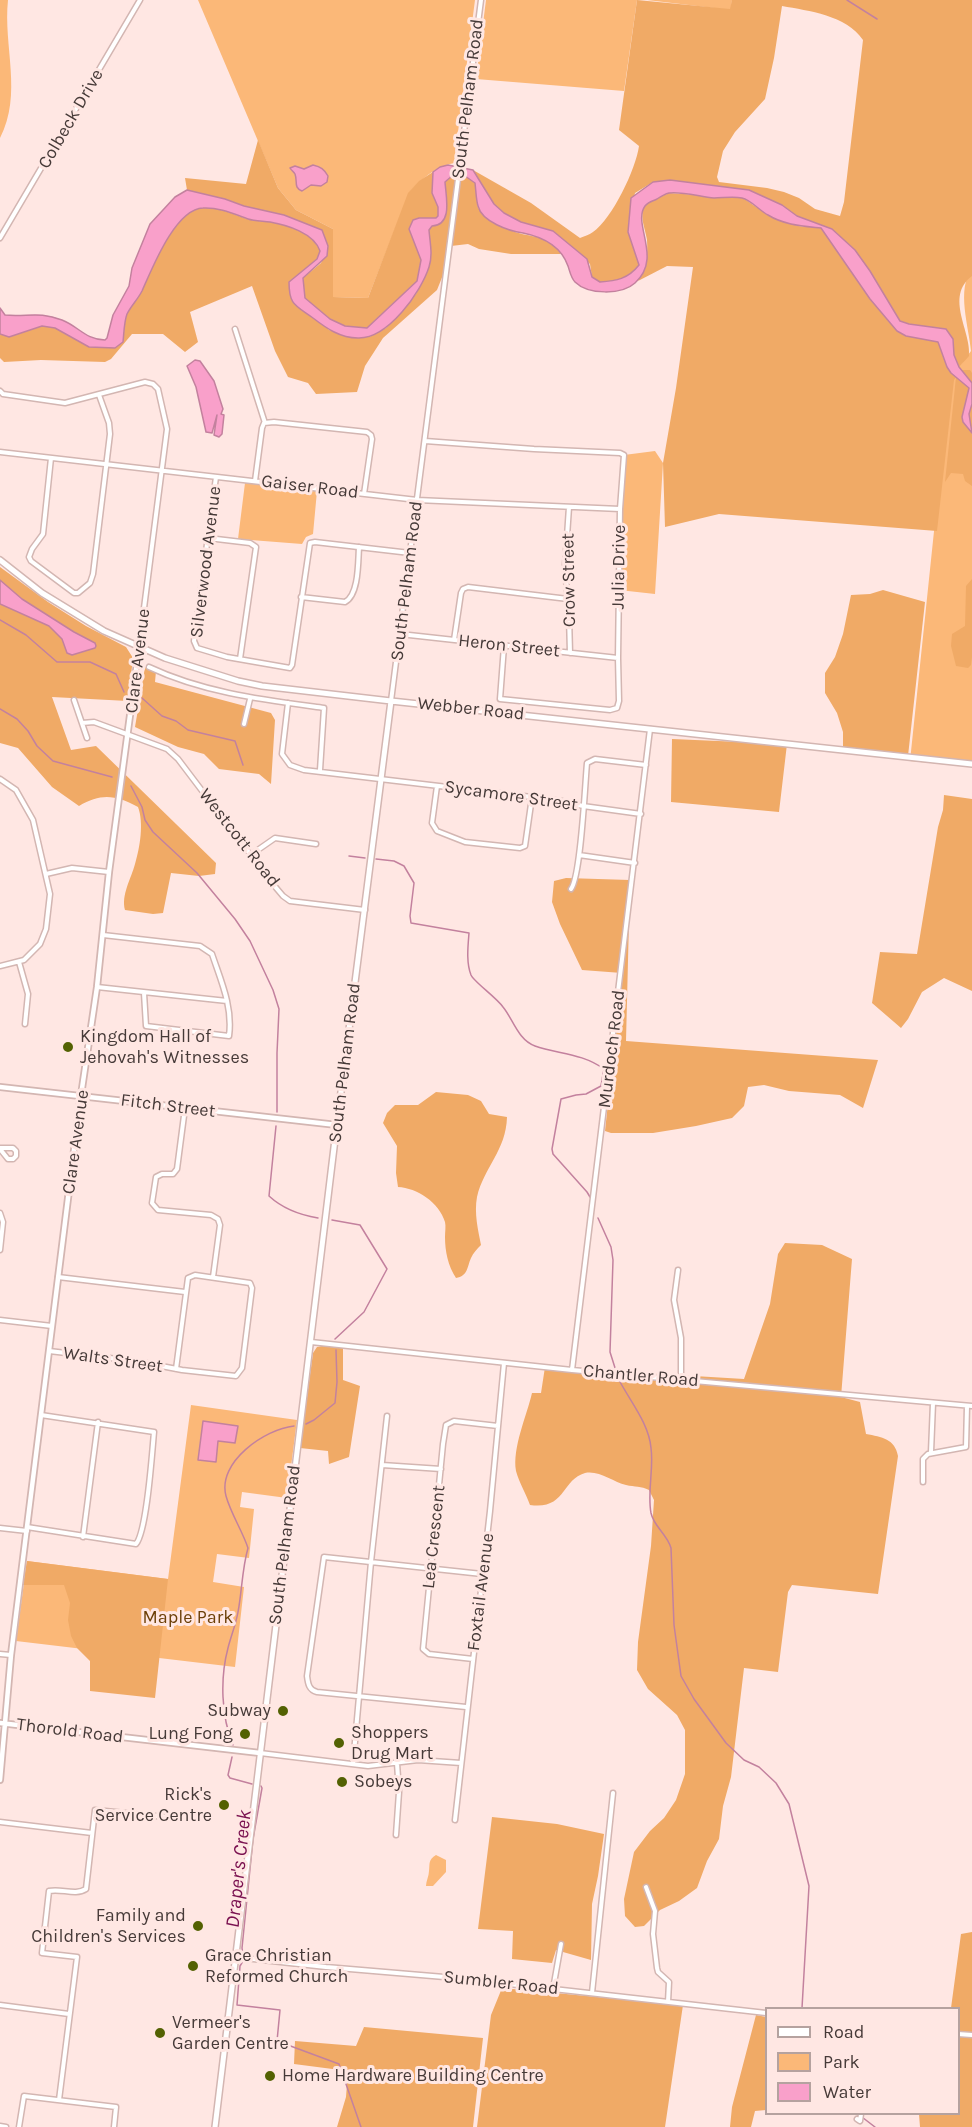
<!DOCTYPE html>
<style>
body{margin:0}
#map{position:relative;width:972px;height:2127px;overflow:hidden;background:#ffe7e3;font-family:Karla,sans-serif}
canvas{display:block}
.legend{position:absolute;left:765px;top:2007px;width:195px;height:108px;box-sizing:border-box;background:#ffe7e3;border:2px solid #b5a29f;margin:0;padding:8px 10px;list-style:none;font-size:18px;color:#463a38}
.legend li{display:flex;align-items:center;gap:12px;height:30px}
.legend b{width:30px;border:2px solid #b5a29f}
</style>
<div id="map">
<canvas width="972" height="2127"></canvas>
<ul class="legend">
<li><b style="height:8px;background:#fff"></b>Road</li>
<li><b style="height:16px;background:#fbb878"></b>Park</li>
<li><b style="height:16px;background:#f9a0ca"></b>Water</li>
</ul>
</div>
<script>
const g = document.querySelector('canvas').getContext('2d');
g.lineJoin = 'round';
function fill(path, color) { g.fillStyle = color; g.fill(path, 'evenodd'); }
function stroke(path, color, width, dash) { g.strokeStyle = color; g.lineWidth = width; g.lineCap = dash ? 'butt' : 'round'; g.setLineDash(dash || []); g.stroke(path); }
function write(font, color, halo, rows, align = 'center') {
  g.font = font + ' Karla,sans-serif'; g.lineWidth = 6; g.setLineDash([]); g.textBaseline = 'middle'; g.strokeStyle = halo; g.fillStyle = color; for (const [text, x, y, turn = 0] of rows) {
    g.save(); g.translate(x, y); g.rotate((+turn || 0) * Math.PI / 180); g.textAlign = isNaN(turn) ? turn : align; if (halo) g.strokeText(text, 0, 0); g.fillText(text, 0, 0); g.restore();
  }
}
const green = new Path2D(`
 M0 0H8C3 46 23 94 0 138Z
 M198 0H475L454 163C435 167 421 179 409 193L368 298 333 297V229L296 210 278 188Z
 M486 0H637L624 91 476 79Z
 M647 0H732L731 10Z
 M972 269V767L910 761 950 378 971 351C969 327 956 289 972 269Z
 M655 451 663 463 655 594 619 590 620 509 624 455Z
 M245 483 317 491 313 534 306 537 302 544 238 539Z
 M191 1405 297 1420 287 1498 242 1492 240 1507 254 1509 249 1558 217 1554 213 1582 244 1587 235 1667 16 1641 27 1561 168 1579Z
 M436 1855 446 1860V1872L433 1886H426C426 1881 429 1876 429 1871 430 1863 428 1860 436 1855Z`);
const forest = new Path2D(`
 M637 0 730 9 732 0H972V276C944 297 972 332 969 356 966 360 962 363 959 367L954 355 953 339 900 321 870 271 855 250 832 229 797 216 782 205 749 190 653 182 635 193 628 226 639 265C628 279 616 281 600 282L592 277 590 264 553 231 521 222 504 213 494 204 473 170 531 203 580 238C584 236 589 235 593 232 612 219 636 169 639 146L619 130ZM782 6C809 11 846 15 863 40L844 202 840 216 815 209 799 198 784 192 767 188 719 182 717 177 723 151 735 132 765 99 774 58Z
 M258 140 278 188 296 210 333 229V297L368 298 408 193 419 181 433 172 432 193 438 207V216L436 218H419L410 229 421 260 417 281 367 328 345 326 330 319 305 298 303 278 321 263 328 246 284 215 244 206 225 199 187 190 185 178 246 184Z
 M453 175 465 176 475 183 478 208C489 215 502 228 515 232 534 238 548 235 561 254H511L479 249 468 244 451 246 449 260 437 290 383 338 365 366 357 392 316 394 308 383 288 377 275 351 252 286 190 312 198 342 185 352 163 334H132L111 359 105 362 41 360 4 362 0 358V334L9 337 42 326 55 328 89 347 123 341C124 333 124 322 127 314 131 306 138 299 142 291 152 269 175 209 203 208 218 207 234 214 247 219 254 221 263 221 270 222 287 225 314 233 321 250L317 259 289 282 329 330 369 337 386 328 416 294 431 255 429 230 432 226C453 225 446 197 445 182Z
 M669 193 743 198 768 215 798 226 821 228 870 299 897 331 906 336 938 342 947 367 956 377 954 380 937 531 719 514 665 527 663 463 676 388 693 267 667 266 638 281C646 270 648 254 647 240 646 230 637 212 647 203 653 199 662 196 669 193Z
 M962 370H970L972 373V486L965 481 963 474 951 473 945 482 956 377Z
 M0 567 48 602 86 626 126 647 133 658 128 701 52 697 71 750 96 746 216 863 215 874 199 876 171 873 163 913 153 914 125 910C121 895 131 879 135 864 140 847 144 823 138 807 116 795 101 793 79 806L52 787 18 748 0 743Z
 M972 579V657L971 665 968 668 956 666 951 646 952 634 965 626 966 586Z
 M883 590 925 602 908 756 843 748V732L837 713 825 693V673L835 657 843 634 851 595 870 594Z
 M145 667 156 671 155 682 271 713 275 720 271 784 259 774 219 769 204 754 178 747 135 727Z
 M672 739 787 744 779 812 671 802Z
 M944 795 972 799V991L944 978 922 992 908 1019 901 1028 872 1003 880 952 917 954 938 827 943 810Z
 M566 878 630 880 626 1041 878 1060 863 1108 840 1095 789 1091 764 1085 748 1087 744 1106 732 1118 696 1126 653 1133H611L605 1131 622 973 582 970 560 924 552 902 554 881Z
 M436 1092 468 1095 481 1101 489 1114 507 1117C506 1151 484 1167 477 1197 474 1213 478 1230 481 1245 477 1249 473 1253 471 1258 467 1267 468 1276 456 1278 448 1266 445 1251 445 1237 445 1232 446 1226 445 1222 439 1202 417 1188 398 1187L396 1173 397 1146 383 1123 387 1113 395 1105H418Z
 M785 1243 822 1245 852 1259 841 1397 860 1402 866 1434C882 1437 895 1439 898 1456L878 1594 792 1585 788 1592 778 1672 744 1668 731 1777 723 1806 719 1839 707 1861 697 1888 679 1901 660 1910 644 1926 635 1927 625 1916 624 1899 634 1852 650 1831 664 1818 676 1800 685 1774V1730L677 1715 648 1689 637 1670 638 1642 651 1546 654 1500 649 1490C641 1486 635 1487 626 1485 613 1482 599 1470 585 1473 561 1480 566 1510 530 1505 526 1494 519 1482 516 1471 512 1448 527 1415 532 1393H541L545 1367 744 1379 770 1304 778 1254Z
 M322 1346 343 1348V1380L360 1386 349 1457 329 1464 328 1451 300 1448 313 1353 317 1347Z
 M27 1561 168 1579 155 1698 90 1691V1661L77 1648 71 1636 68 1620 70 1603 64 1585H23Z
 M492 1817 557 1824 604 1834 598 1876 592 1904 591 1960 556 1950 552 1963 512 1959 513 1931 478 1929Z
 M972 1932V2127H920L919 2114H958V2008H951L961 1934Z
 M502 1988 683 2005 665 2127H477L491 2015Z
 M756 2015 766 2017V2110L755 2111 751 2127H730L732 2107Z
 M364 2027 483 2038 473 2127H337L346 2097 348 2071 294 2064 295 2041 356 2046Z`);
const water = new Path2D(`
 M313 165C321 167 324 169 328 176L327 182 321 186 311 185 302 191C293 187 298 182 295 174 294 172 291 170 290 168L295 166 304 169Z
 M448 165 473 170 494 204 504 213 521 222 553 231 587 259 592 277 600 282C616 281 628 279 639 265L628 232 631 198 653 182 670 180 749 190 782 205 797 216 832 229 855 250 870 271 900 321 909 324 946 329 953 339 954 355 959 367 972 383V404L969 414 972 433 963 422 962 417 969 388 951 373 947 367 938 342 906 336 897 331 870 299 821 228C803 226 784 225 768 215 760 211 751 200 742 198 733 196 723 198 714 198 701 197 681 191 669 193 665 194 660 197 657 199 653 201 648 202 645 206 632 224 663 258 635 283 622 295 588 295 575 282 571 278 570 272 568 266 561 246 543 237 523 233 509 231 482 222 478 206 476 199 476 191 475 183L465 176 453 175 445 182C446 197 453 225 432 226L429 230C430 243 433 255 429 267 421 292 388 339 358 338 340 338 326 328 313 318 295 305 289 305 289 282L317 259 320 251C314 233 287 225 270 222 263 221 254 221 248 219 234 214 218 207 203 208 175 209 152 269 142 291 138 299 131 306 127 314 124 322 124 333 123 342L115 348 89 347 55 328 42 326 9 337 0 334V308L5 315C28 317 39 311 62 320 78 326 86 340 105 340L107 338 113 315 129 286 132 268 150 224 175 197 187 190 225 199 244 206 284 215 322 230 328 246 327 256 303 278 305 298 330 319 345 326 367 328 417 281 421 260 409 229 413 220 419 218H436L438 216V207L432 193 433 172 440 167Z
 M195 360 200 361 214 381 223 409 221 414 224 415 222 434 219 437 214 435 217 415 212 433 206 432 196 387 187 366Z
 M0 580 22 599 74 632 95 643 96 646 95 648 72 655 67 653 62 639 49 626 0 604Z
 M203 1421 238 1426 235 1443 218 1441 216 1462 198 1460Z`);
const stream = new Path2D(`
 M847 0 877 19
 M0 620 26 635 57 662H90L116 674 124 692
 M142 698 162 716 176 721 188 730 235 741 243 765
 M0 709 17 719 28 731 37 746 53 761 112 777
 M131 786 142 807 145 820 153 832 197 873 235 919 250 941 273 990 279 1009 277 1053V1112
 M349 856 365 858
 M376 859 394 861 404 866 414 883 410 916 411 923 469 933C468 946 466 962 471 975 474 982 496 997 503 1007 513 1019 518 1040 535 1046 558 1054 582 1053 604 1069L601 1086 586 1094 576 1095 561 1099 552 1149 553 1154 587 1192 590 1197
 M276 1126 269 1196C282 1208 300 1215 318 1218
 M598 1218 611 1247 613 1260 610 1352 616 1371
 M332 1220 360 1225 387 1269 364 1312 335 1339
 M618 1378C629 1400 649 1423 651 1448 654 1469 647 1492 651 1513 654 1527 667 1534 671 1548L674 1625 681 1676 694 1699 726 1743 744 1760 759 1767 776 1783 789 1804 809 1886 802 2008
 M306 1424 314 1420 335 1403 337 1382 336 1350
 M233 1745C221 1716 220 1678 228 1648 231 1636 236 1624 238 1612 242 1591 242 1569 248 1548 242 1530 231 1514 226 1496 217 1462 265 1429 294 1426
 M232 1757 228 1775 230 1778 252 1784
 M243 1954 242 1948 253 1839 262 1788 261 1786
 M243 1961 240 1966 237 2005 280 2010 277 2041 339 2064 361 2127
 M858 2114 875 2127`);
const minor = new Path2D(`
 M0 238 140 0
 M235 329 265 423
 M0 391 3 394 65 403 145 382 153 384 158 389 167 429 139 647
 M425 441 534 449 620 453 624 455 620 509 618 658 619 701 617 708 610 710 500 699 504 646
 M0 452 417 500 620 509
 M51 458 43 534 32 549 29 557 31 561 74 593H78L90 583 93 574 110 434 109 423 99 395
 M216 477 194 641 197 648 227 657 290 668 292 665 310 543 315 542 410 553
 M255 481 262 428 264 423 274 422 367 432 371 435 372 439 364 494
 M569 507 565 566 569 616 570 653
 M208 538 250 543 256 547 240 659
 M301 597 345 602C359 595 358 562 359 547
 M400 634 618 658
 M454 640 461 593 463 589 468 587 568 599
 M149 667C204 693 265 700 324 708L320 770
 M74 700 87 738
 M391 701 481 0
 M288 703 282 754 290 765 304 770 557 800 583 806 641 814
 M82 723 94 722 167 749 178 759 272 883 283 896 290 901 365 910
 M244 724 250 699
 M0 779 16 790 33 820 50 894 46 929 40 944 24 960 0 966
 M437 786 432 823 437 831 465 842 520 848 525 846 532 797
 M252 854 275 838 316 844
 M579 855 635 863
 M46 874 72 868 109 872
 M571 889C581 876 585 784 587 763L595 759 646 765
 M103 935 200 946 212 954C221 981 233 1007 229 1036L146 1026 144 993
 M19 962 28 994 25 1024
 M97 987 227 1001
 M185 1108 177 1169 173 1174H162L156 1177 152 1203 158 1210 211 1215 218 1219 220 1225 213 1277
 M0 1148H13L16 1151V1156L13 1159H8L0 1149
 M0 1213 3 1222 0 1250
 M678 1270 674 1300 681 1338V1380
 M58 1277 185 1292
 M0 1320 52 1326
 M311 1342 572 1370 972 1406
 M49 1351 135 1361 182 1370 236 1376 242 1368 252 1288 250 1283 195 1275 188 1278 176 1369
 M572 1370 650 729
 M931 1452 933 1403
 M382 1465 441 1469
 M923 1482V1459L928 1454 966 1447 967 1406
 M27 1527 136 1544C147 1531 152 1453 154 1432L41 1415
 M0 1528 27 1531
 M83 1537 98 1422
 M0 1654 11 1655
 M473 1659 429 1654 423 1649 443 1444 446 1425 454 1421 498 1426
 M466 1707 317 1692C309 1690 308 1684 307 1676L324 1557 482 1574
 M260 1753 368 1766 418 1760 461 1763
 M353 1764 371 1562 387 1416
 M455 1820 490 1511 504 1363
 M0 1822 92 1833
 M396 1835 399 1792 397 1763
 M646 1887 655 1911 653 1934 657 1968 658 1972 669 1982 668 2002
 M235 1957 326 1967 456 1978 766 2013
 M553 1989 561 1944
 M592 1993 613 1793
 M0 2005 69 2014
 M958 2034 972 2035
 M59 2100 77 1957 42 1953 49 1891C61 1888 75 1896 86 1889L95 1810 166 1817
 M857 2119 860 2121 861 2114
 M0 2126 6 2127
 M19 2127 24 2096 116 2107 114 2127`);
const tertiary = new Path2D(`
 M0 1087 337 1125
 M0 1723 260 1753
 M0 1780 11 1655 80 1102 97 987 109 872 139 648`);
const secondary = new Path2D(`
 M0 560 42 593 104 631 165 658 238 681 262 686 391 701 972 764
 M215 2127 336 1131 391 701`);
const markers = [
 [68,1047,6,"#536102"],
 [283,1711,6,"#536102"],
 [245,1734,6,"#536102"],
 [339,1743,6,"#536102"],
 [342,1782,6,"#536102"],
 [224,1805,6,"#536102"],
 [198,1926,6,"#536102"],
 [193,1966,6,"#536102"],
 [160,2033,6,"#536102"],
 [270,2076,6,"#536102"]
];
const streetNames = [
 ["South Pelham Road",468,99,-83],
 ["Colbeck Drive",71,119,-60],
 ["Gaiser Road",310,487,7],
 ["Silverwood Avenue",206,562,-83],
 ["Julia Drive",619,567,-89],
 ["Crow Street",569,580,-91],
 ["South Pelham Road",407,581,-83],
 ["Heron Street",509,646,6],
 ["Clare Avenue",138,661,-83],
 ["Webber Road",471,709,6],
 ["Sycamore Street",511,796,8],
 ["Westcott Road",239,838,52],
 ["Murdoch Road",612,1049,-83],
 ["South Pelham Road",345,1063,-83],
 ["Fitch Street",168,1106,7],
 ["Clare Avenue",76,1142,-82],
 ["Walts Street",113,1360,8],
 ["Chantler Road",641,1376,5],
 ["Lea Crescent",434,1537,-84],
 ["South Pelham Road",285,1545,-83],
 ["Foxtail Avenue",481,1592,-83],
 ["Thorold Road",70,1731,7],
 ["Sumbler Road",501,1983,6]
];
const poiNames = [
 ["Kingdom Hall of",80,1037],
 ["Jehovah's Witnesses",80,1058],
 ["Subway",271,1711,"right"],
 ["Shoppers",351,1733],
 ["Drug Mart",351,1754],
 ["Lung Fong",233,1734,"right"],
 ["Sobeys",354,1782],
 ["Rick's",212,1795,"right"],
 ["Service Centre",212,1816,"right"],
 ["Family and",186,1916,"right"],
 ["Children's Services",186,1937,"right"],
 ["Grace Christian",205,1956],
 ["Reformed Church",205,1977],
 ["Vermeer's",172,2023],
 ["Garden Centre",172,2044],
 ["Home Hardware Building Centre",282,2076]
];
const parkNames = [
 ["Maple Park",188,1618]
];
const waterNames = [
 ["Draper's Creek",239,1869,-84]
];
fill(green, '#fbb878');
fill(forest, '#f0aa66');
fill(water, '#f9a0ca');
stroke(water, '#c3819e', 1.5);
stroke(stream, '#c3819e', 1.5);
stroke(minor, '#d3b6b2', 7);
stroke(tertiary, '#d3b6b2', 8);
stroke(secondary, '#d3b6b2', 8);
stroke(minor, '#fff', 4);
stroke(tertiary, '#fff', 4.5);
stroke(secondary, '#fff', 5);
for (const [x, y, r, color] of markers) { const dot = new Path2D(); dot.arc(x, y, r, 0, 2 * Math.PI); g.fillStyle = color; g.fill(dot); stroke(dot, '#ffe7e3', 2); }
write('18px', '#463a38', '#ffe7e3', streetNames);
write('18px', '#463a38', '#ffe7e3', poiNames, 'left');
write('18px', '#6c3f07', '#ffe7e3', parkNames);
write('italic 20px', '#7a1150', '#ffe7e3', waterNames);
</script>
